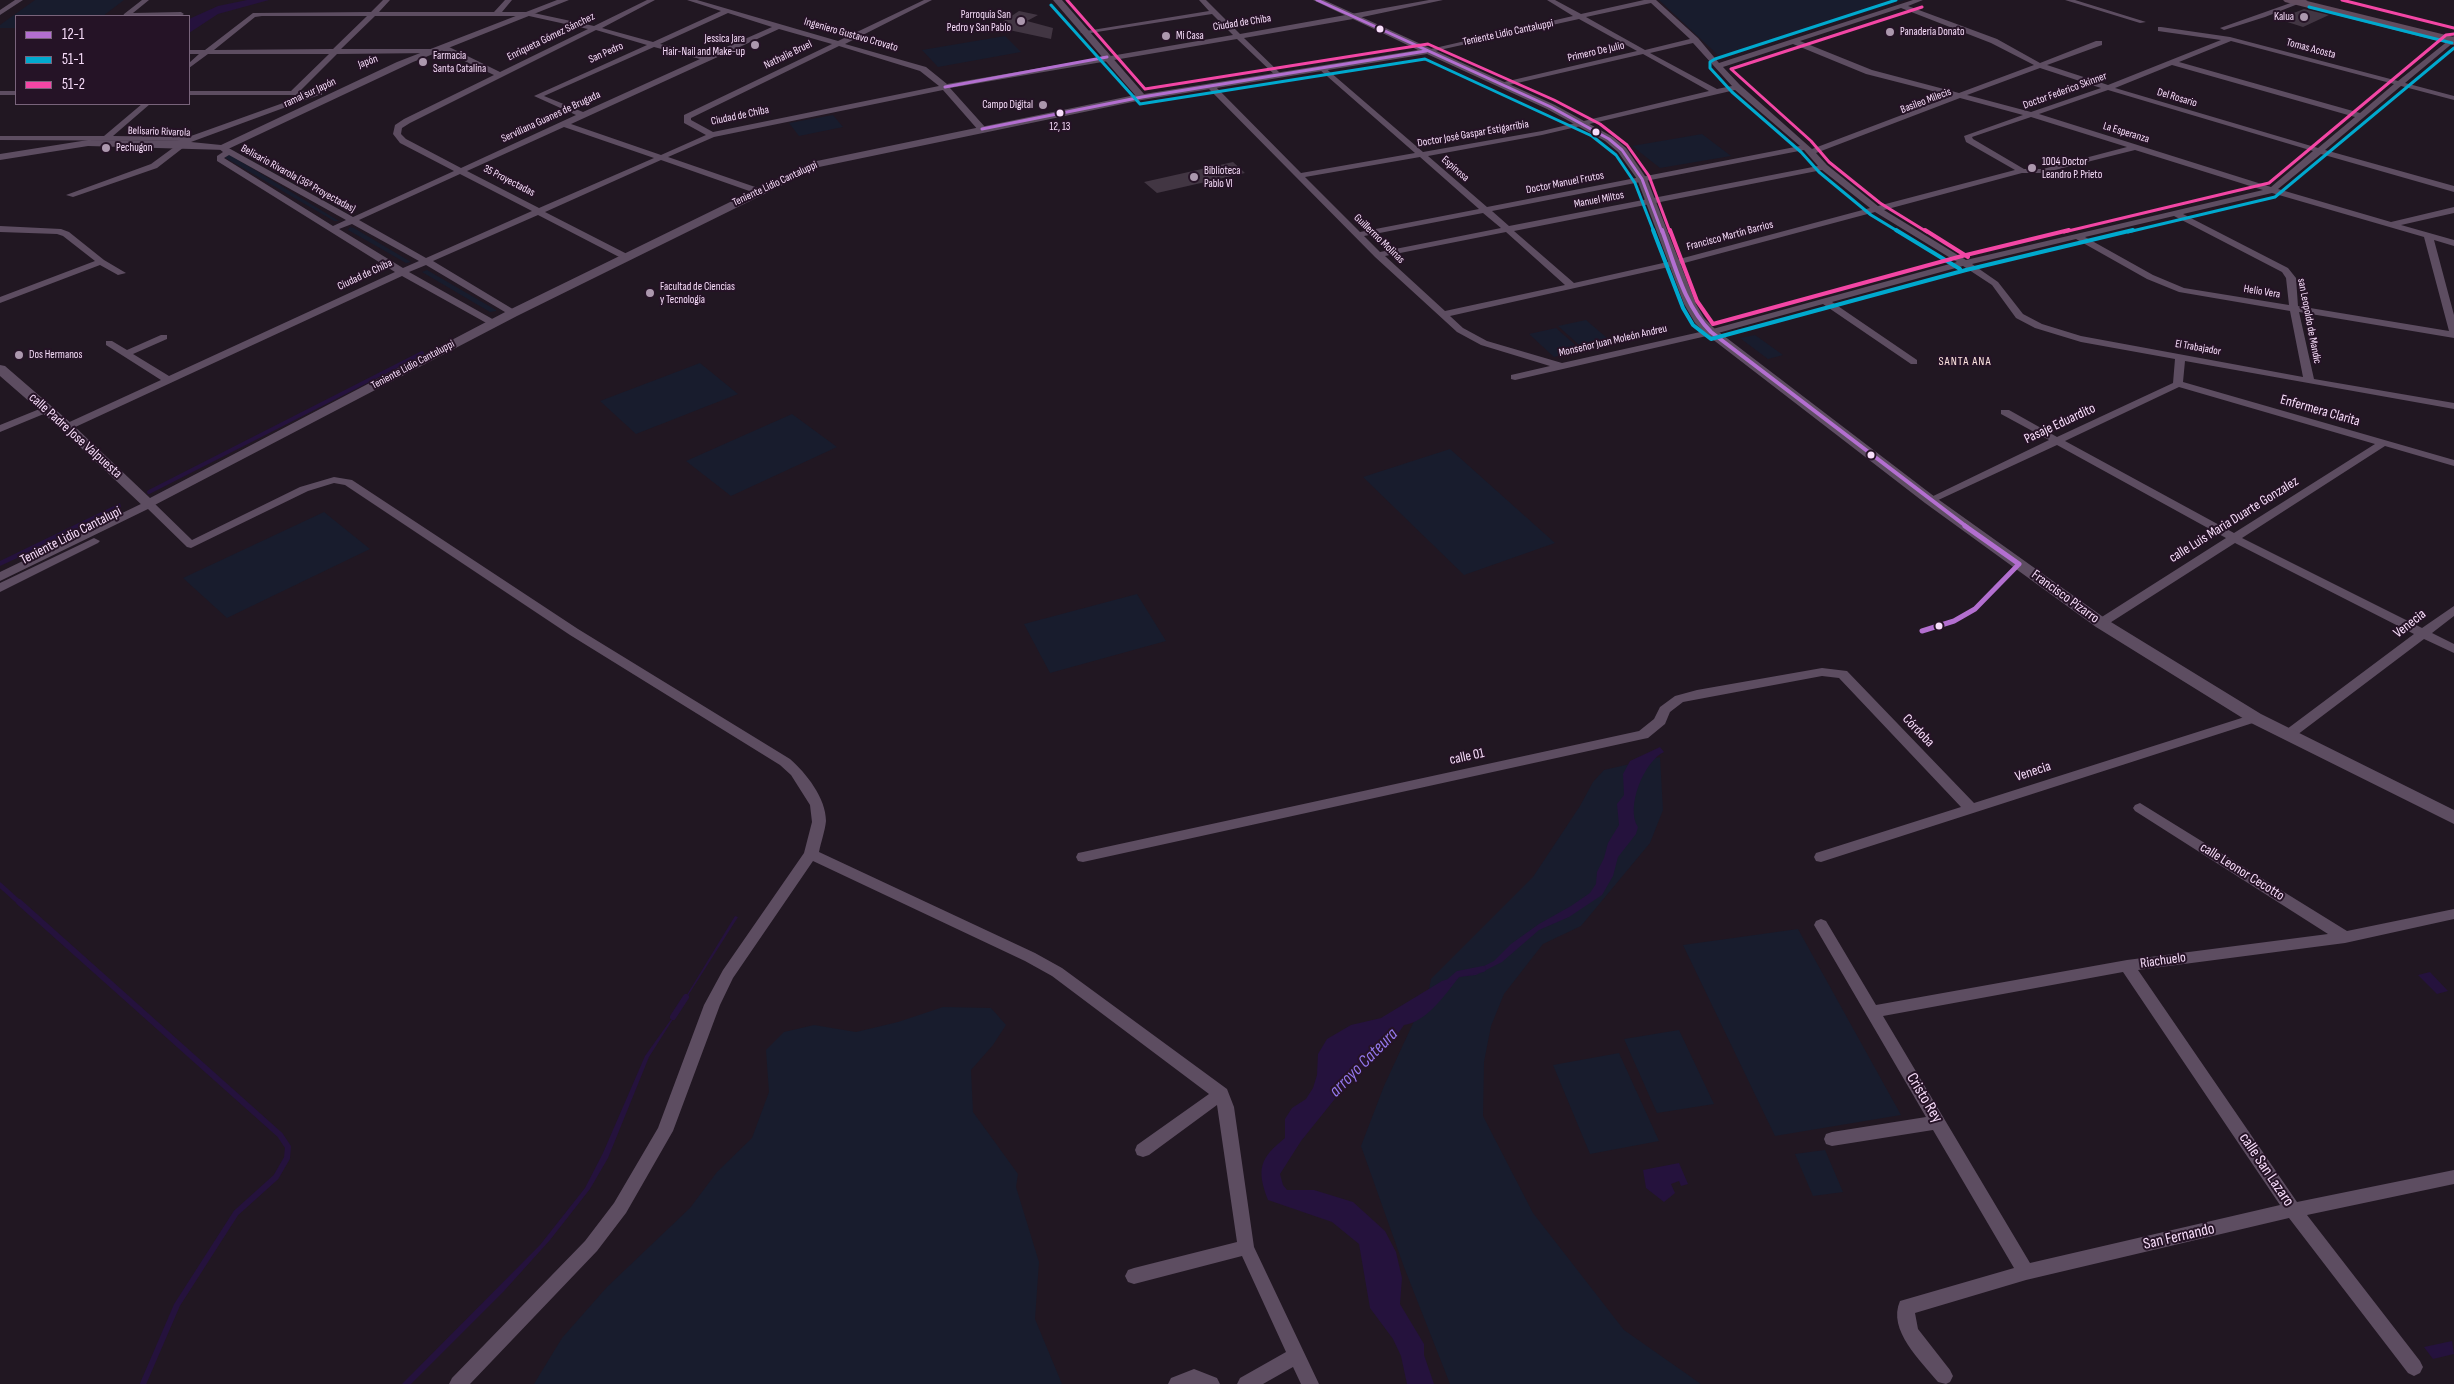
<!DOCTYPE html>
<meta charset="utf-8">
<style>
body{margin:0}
#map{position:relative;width:2454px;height:1384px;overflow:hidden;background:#211722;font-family:"Sofia Sans Condensed",sans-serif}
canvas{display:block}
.legend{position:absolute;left:15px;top:15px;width:175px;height:90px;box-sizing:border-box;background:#251326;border:1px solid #79647b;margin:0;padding:6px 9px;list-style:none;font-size:15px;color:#f7ddfa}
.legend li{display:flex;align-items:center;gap:10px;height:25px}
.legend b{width:25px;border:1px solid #79647b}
</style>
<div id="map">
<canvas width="2454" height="1384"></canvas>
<ul class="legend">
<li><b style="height:6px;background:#b36fd0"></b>12-1</li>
<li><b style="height:6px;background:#00a9ce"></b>51-1</li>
<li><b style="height:6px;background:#f346a5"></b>51-2</li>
</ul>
</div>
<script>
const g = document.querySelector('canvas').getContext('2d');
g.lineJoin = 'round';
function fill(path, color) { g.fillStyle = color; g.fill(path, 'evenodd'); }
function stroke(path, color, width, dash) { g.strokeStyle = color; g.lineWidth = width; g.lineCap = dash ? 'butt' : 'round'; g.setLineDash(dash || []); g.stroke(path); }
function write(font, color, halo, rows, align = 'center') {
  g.font = font + ' "Sofia Sans Condensed",sans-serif'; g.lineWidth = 4; g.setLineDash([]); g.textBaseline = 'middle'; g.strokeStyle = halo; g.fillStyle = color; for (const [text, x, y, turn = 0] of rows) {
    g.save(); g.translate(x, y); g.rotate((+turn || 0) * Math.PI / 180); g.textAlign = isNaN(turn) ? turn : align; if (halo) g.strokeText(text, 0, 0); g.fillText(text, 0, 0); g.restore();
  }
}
const green = new Path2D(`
 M35 0H124L103 16H16V28H0V25Z
 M1659 0H1905L1724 57H1720Z
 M1005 36 1021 52 938 67 922 50Z
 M833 115 843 127 799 136 789 123Z
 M1702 134 1731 156 1660 168 1632 146Z
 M226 155H230L339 221H334L224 157Z
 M350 227 354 228 411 262 406 263 348 230Z
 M427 270 496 310V311L490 312 422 272Z
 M1586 320 1614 344 1586 351 1558 326Z
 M1556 328 1581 350 1554 357 1529 334Z
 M1755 335 1783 355 1768 359 1740 338Z
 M700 363 738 394 636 434 600 401Z
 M792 414 837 447 731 496 686 461Z
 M1450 449 1555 543 1464 575 1363 477Z
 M324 512 370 549 227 618 183 578Z
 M1137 594 1166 641 1050 673 1024 624Z
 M1660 757 1663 810 1650 843 1581 926 1543 944 1504 994 1491 1026 1484 1062 1483 1116 1533 1213 1624 1330 1701 1384H1450L1404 1267 1361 1146 1384 1086 1415 1019 1427 1000 1431 979 1533 877 1580 806 1593 782 1604 770Z
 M1798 929 1901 1115 1775 1136 1683 945Z
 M943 1007 991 1008 1006 1025 993 1045 971 1070 973 1112 1018 1174 1016 1187 1039 1262 1035 1319 1062 1384H534L562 1338 607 1287 690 1208 717 1172 752 1138 769 1092 766 1050 784 1032 814 1025 856 1032 898 1022Z
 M1679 1030 1714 1104 1657 1113 1624 1039Z
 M1619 1053 1659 1141 1590 1154 1553 1065Z
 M1825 1150 1843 1192 1813 1196 1795 1154Z`);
const water = new Path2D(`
 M247 0H269L218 14 189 33V19L218 6Z
 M120 503 121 507 112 514 0 566V561Z
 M1660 747 1664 752C1644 761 1625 808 1638 827L1636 834 1618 857 1613 876 1602 895 1569 917 1539 930 1502 962 1476 975 1459 977C1446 994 1425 1023 1404 1025L1390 1045 1345 1081 1338 1095 1301 1141 1280 1174 1283 1185 1287 1190H1314L1353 1202 1385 1231 1396 1252 1402 1278 1400 1304 1424 1344V1355L1434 1384H1407L1401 1356 1393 1339 1370 1308 1359 1244 1332 1222 1268 1200C1256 1169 1260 1158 1285 1138V1119L1292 1108 1306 1099 1313 1088 1317 1075 1318 1054 1327 1039 1351 1025 1381 1018 1442 981 1476 970 1494 961 1511 944 1539 924 1571 906 1590 893 1596 884 1597 872 1604 858 1608 843 1619 825 1617 804 1624 795 1623 774 1630 761Z
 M735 916 738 917 649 1057 608 1158 590 1189 550 1240 504 1291 411 1384H402L540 1245 585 1188 603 1153 645 1056 677 1011Z
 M2430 972 2448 991 2437 994 2418 975Z
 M1679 1163 1688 1184 1681 1186 1679 1181 1671 1184 1675 1193 1664 1202 1646 1188 1643 1170Z
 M2452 1341 2454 1354 2433 1359 2424 1347Z`);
const streamFar2 = new Path2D(`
 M149 492 422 353`);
const streamFar1 = new Path2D(`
 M0 885 21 904`);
const stream = new Path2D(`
 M19 902 280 1135 288 1147 287 1158 276 1177 236 1213 177 1305 143 1384
 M1450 981 1458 974 1483 969
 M673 1017 686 997`);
const building = new Path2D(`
 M2304 9 2329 15 2303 27 2278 19Z
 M1019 11 1038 15 1027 21 1053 28 1051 39 995 27Z
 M1233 162 1245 173 1157 193 1144 182Z`);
const minor = new Path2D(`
 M15 0H23L0 15V10Z
 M142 0H149L133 13 181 12 184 14 181 16H123L124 14Z
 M383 0H390L379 12H494L505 0H512L502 12H529L594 26 647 0H655L602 28 653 42 721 11 687 0H697L838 41 924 0H932L845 44 926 67 947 84 1233 35 1212 14 1084 34 1080 32 1209 11 1199 0H1206L1240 34 1429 0H1443L1353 19 1244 38 1280 73 1281 75 1277 77 1237 39 950 88 985 127 986 129 982 131H979L943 90 714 137 668 157 761 189V193H755L661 160 545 212 629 255V259H623L538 215 433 261 516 311V315H510L426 265 409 272 496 321V325H490L402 276 71 429H63V425L161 380 106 345V341H112L127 350 161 335H167V339L133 354 169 376 395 272 217 161V156L223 152 218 148 219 146H225L353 217 454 171 400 143 393 134 395 125 404 119 494 75 441 50V46H447L500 72 588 29 529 16H375L341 49H436L440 51 436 53 337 54 300 91H322V95H189V91H291L329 54H208L189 68V63L199 54H189V50H205L253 13 371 12ZM728 13 772 27 706 56 660 44ZM262 16H367L333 49 214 50 255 17ZM779 29 832 44 684 115V123L706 135 661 155 571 124ZM596 30 647 45 534 96 576 115 461 168 406 139 401 134 402 128 410 123ZM839 46 920 71 939 86 713 132 691 120V118ZM654 47 700 59 583 112 544 96ZM564 127 654 158 539 208 467 171ZM229 155 346 220 333 226 224 158ZM460 174 532 211 426 258 359 220ZM352 224 419 261 403 268 339 229Z
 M1547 0H1555L1581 14 1644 0H1656L1698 38 1719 63 1913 0H1923L1908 6 1997 39 2040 63 2096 41H2102V45L2047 65 2108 85 2221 40 2158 31V27H2161L2230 37 2398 81 2454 36V42L2405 83 2454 96V100L2401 86 2325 150 2454 186V192L2321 154 2278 189 2391 222 2454 207V213L2401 225 2454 240V246L2434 240 2454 315V338L2299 312 2314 379 2454 403V409L2185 361 2183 382 2454 460V466L2385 446 2242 538 2422 628 2454 606V616L2432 633 2454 644V653L2424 639 2293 738H2283L2282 735 2283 732 2414 634 2235 543 2105 626H2097L2095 623 2097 620 2226 538 2057 445 1934 502 1930 503 1925 500 2049 440 2001 414V410H2009L2057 437 2173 383 2175 359 2081 342 2035 328 2016 318 1992 285 1963 266 1832 302 1917 360V364H1911L1823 304 1711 335 1515 380 1511 379V375L1550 366 1481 345 1457 332 1375 257 1206 86 1213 84 1301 173 1415 153 1320 70 1319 68 1323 66 1423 152 1542 131 1709 91 1643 54 1500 87V83L1637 51 1579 19 1426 53 1422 51 1573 16ZM1651 3 1690 39 1645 50 1586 17ZM1901 8 1991 43 2034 65 1959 93 1872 70 1800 41ZM2231 41 2394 84 2360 113 2179 62ZM1693 43 1732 86 1717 89 1650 53ZM1793 44 1866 74 1952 96 1812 149 1740 85 1723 67ZM2172 65 2355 117 2318 148 2115 88ZM2040 68 2101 88 2031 112 1967 95ZM1735 90 1800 146 1487 207 1428 156 1542 135ZM2108 90 2313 151 2271 187 2039 114ZM1960 98 2023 115 1964 136 1966 142 2015 170 1878 206 1827 165 1816 153ZM2031 117 2127 147 2043 169H2024L1973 139 1972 137ZM1804 150 1818 166 1509 226 1492 211ZM2135 150 2263 190 1966 260 1884 210 2022 173H2043ZM1420 157 1479 209 1360 232 1305 177ZM1822 170 1870 208 1672 261 1574 283 1514 231ZM2272 193 2424 237 2449 331 2298 306 2296 278 2288 268 2183 214ZM1875 212 1957 262 1709 330 1562 363 1487 341 1463 328 1450 316 1673 266ZM1483 213 1501 228 1380 252 1364 236ZM2174 216 2282 272 2286 278 2289 305 2184 288 2153 275 2085 237ZM1506 232 1565 285 1445 311 1385 256ZM2076 239 2147 279 2179 292 2290 311 2303 377 2081 336 2042 324 2023 314 1998 282 1972 264ZM2179 387 2375 444 2234 533 2065 441Z
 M2065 0H2075L2146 22 2140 23Z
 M2299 0H2308L2265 17 2224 30 2220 28Z
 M0 91H16V95H0Z
 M142 104H150L113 136 191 137 195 139 191 141 0 140V136H104Z
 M181 142 188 144 157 168 73 197 66 195 151 164Z
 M0 226 61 229 69 232 104 260 126 273 118 275 100 265 0 303V297L95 261 63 236 57 234 0 232Z
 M47 406 51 407V411L0 432V425Z
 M334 477 352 480 578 629 790 759C806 773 826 798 826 821 825 831 821 842 819 852L1035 953 1062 968 1227 1089 1234 1107 1254 1247 1319 1384H1301L1293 1367 1263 1384H1237L1240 1378 1286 1352 1242 1256 1134 1284 1128 1282 1125 1276 1128 1270 1134 1268 1237 1242 1217 1105 1149 1155 1143 1157 1137 1155 1135 1150 1137 1145 1209 1094 1052 976 1025 961 813 861 733 978 720 1005 673 1131 626 1213 597 1251 470 1384H449L452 1378 585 1241 614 1203 658 1128 704 1005 723 970 804 853 812 822 810 805 791 775 780 765 570 635 345 485 334 483 308 491 191 548 187 547 148 509 0 581V572L145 502H153L192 540 300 487Z
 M94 538 100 541 98 543 0 592V583Z
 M1822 668 1847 671 1974 803 2251 715H2259L2261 718 2259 721 1821 862 1816 861 1814 857 1816 853 1961 807 1839 678 1822 676 1683 702 1670 712 1665 724 1648 738 1643 739 1083 862 1078 861 1076 857 1078 853 1083 852 1639 731 1654 719 1660 707 1675 696 1697 690Z
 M2140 803 2347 931 2454 909V919L2345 943 2138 970 2297 1202 2454 1170V1184L2307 1215 2420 1361 2423 1367 2420 1373 2414 1376 2408 1373 2289 1218 2026 1280 1915 1313 1918 1329 1950 1370 1953 1376 1950 1382 1946 1384 1938 1382C1921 1361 1887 1330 1900 1301L2014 1268 1933 1130 1832 1146 1826 1144 1824 1139 1826 1134 1832 1132 1926 1117 1814 925 1816 921 1821 919 1826 921 1876 1005 2127 960 2328 934 2135 811 2133 808 2135 805ZM2123 972 2280 1205 2030 1263 1883 1016Z
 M1194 1369 1217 1378 1220 1384H1168L1171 1378Z`);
const tertiary = new Path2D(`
 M557 0H569L413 62 226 150 88 146 0 160V154L88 140 177 141 311 93 319 95 191 142 221 145 397 62Z
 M1053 0H1062L1144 94 1418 50 1313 0H1324L1555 105 1613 137 1626 148 1647 179 1696 304 1704 318 1715 329 1935 497 2106 619 2261 714 2454 810V824L2249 722 2096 627 1925 503 1707 335 1695 323 1684 304 1637 179 1618 152 1605 141 1547 109 1427 54 1142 100 819 167 517 316 149 508 144 507 62 430 0 376V365L5 366 72 424 150 498 509 310 812 162 1135 95Z`);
const primary = new Path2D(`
 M2283 0H2303L2454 37V45L2285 2Z`);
const bus1Far2 = new Path2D(`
 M1317 0 1551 107 1609 139 1622 150 1642 179 1662 232
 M945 87 1107 57
 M982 129 1142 97 1426 51`);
const bus1Far1 = new Path2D(`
 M1662 230C1675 265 1684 305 1711 332L1967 527`);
const bus1 = new Path2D(`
 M1965 526 2019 564
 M1922 631 1954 621 1975 609 2019 564`);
const bus2Far1 = new Path2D(`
 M1896 0 1715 59 1710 62V68L1732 92 1801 152 1819 172 1871 215 1899 232
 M1051 5 1140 104 1425 59 1592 136 1616 155 1635 183 1654 232
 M2309 7 2452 43
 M2128 232 2275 197 2454 48`);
const bus2 = new Path2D(`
 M1653 230 1683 308 1693 325 1711 339 1966 270 2133 230
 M1896 230 1960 269`);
const bus3Far1 = new Path2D(`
 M1067 0 1145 89 1428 44 1554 100 1600 124 1627 145 1649 176 1670 232
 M2342 0 2454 28
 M1922 7 1731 69 1811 141 1829 162 1880 203 1927 232
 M2064 232 2269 183 2446 35 2454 34`);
const bus3 = new Path2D(`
 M1670 230 1697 301 1713 324 1962 256 2069 230
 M1925 230 1968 257`);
const markers = [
 [2304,17,5,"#ac98ae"],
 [1021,21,5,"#ac98ae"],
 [1380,29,4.5,"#f7ddfa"],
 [1890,32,5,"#ac98ae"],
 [1166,36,5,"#ac98ae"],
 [755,45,5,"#ac98ae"],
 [423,62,5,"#ac98ae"],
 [1043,105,5,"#ac98ae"],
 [1060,113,4.5,"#f7ddfa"],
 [1596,132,4.5,"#f7ddfa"],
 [106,148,5,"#ac98ae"],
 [2032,168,5,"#ac98ae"],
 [1194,177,5,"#ac98ae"],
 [650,293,5,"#ac98ae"],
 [19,355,5,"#ac98ae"],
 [1871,455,4.5,"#f7ddfa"],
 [1939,626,4.5,"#f7ddfa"]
];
const farPoinames = [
 ["Parroquia San",1011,15,"right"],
 ["Pedro y San Pablo",1011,28,"right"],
 ["Kalua",2294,17,"right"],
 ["Panadería Donato",1900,32],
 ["Mi Casa",1176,36],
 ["Jessica Jara",745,39,"right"],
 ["Hair-Nail and Make-up",745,52,"right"],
 ["Farmacia",433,56],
 ["Santa Catalina",433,69],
 ["Campo Digital",1033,105,"right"],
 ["Pechugon",116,148],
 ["1004 Doctor",2042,162],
 ["Leandro P. Prieto",2042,175],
 ["Biblioteca",1204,171],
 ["Pablo VI",1204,184],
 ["Facultad de Ciencias",660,287],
 ["y Tecnología",660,300],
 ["Dos Hermanos",29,355]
];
const farStreetnames = [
 ["Ciudad de Chiba",1242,23,-9],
 ["Teniente Lidio Cantaluppi",1508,33,-12],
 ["Ingeniero Gustavo Crovato",851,35,16],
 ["Enriqueta Gómez Sánchez",551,37,-26],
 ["Tomas Acosta",2311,49,15],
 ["Primero De Julio",1596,52,-13],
 ["San Pedro",606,53,-24],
 ["Nathalie Bruel",788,55,-26],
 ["Japón",368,62,-20],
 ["Doctor Federico Skinner",2065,91,-20],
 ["ramal sur Japón",310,93,-25],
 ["Del Rosario",2177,98,17],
 ["Basileo Milecis",1926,101,-21],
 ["Ciudad de Chiba",740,116,-12],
 ["Serviliana Guanes de Brugada",551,117,-25],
 ["Belisario Rivarola",159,132,2],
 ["La Esperanza",2126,133,17],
 ["Doctor José Gaspar Estigarribia",1473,134,-10],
 ["Espinosa",1455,169,41],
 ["Belisario Rivarola (36ª Proyectadas)",298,179,29],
 ["35 Proyectadas",509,181,27],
 ["Doctor Manuel Frutos",1565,183,-11],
 ["Teniente Lidio Cantaluppi",775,184,-25],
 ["Manuel Miltos",1599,200,-11],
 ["Francisco Martín Barrios",1730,236,-15],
 ["Guillermo Molinas",1379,239,44],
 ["Ciudad de Chiba",365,275,-25],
 ["Helio Vera",2262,292,9],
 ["san Leopoldo de Mandic",2309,321,79],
 ["Monseñor Juan Moleón Andreu",1613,341,-13],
 ["El Trabajador",2198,348,10],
 ["Teniente Lidio Cantaluppi",413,365,-28]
];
const farBusnames = [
 ["12, 13",1060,127]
];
const farNeighbourhoodnames = [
 ["SANTA ANA",1965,362]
];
const streetNames = [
 ["Enfermera Clarita",2320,411,16],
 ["Pasaje Eduardito",2060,424,-25],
 ["calle Padre Jose Valpuesta",75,436,42],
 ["calle Luis Maria Duarte Gonzalez",2234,520,-32],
 ["Teniente Lidio Cantalupi",71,536,-27],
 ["Francisco Pizarro",2065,597,36],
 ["Venecia",2410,624,-38],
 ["Córdoba",1918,731,46],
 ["calle 01",1467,757,-12],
 ["Venecia",2033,772,-18],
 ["calle Leonor Cecotto",2242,872,32],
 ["Riachuelo",2163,961,-8]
];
const nearStreetnames = [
 ["Cristo Rey",1924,1098,59],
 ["calle San Lazaro",2266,1170,56],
 ["San Fernando",2179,1237,-13]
];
const nearWaternames = [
 ["arroyo Cateura",1364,1063,-45]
];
fill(green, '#181c2d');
fill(water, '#25123d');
stroke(streamFar2, '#25123d', 4);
stroke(streamFar1, '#25123d', 5);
stroke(stream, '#25123d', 6);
fill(building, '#423643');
fill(minor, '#5d4d61');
fill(tertiary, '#5d4d61');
fill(primary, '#624d5f');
stroke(bus1Far2, '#b36fd0', 3);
stroke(bus1Far1, '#b36fd0', 4);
stroke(bus1, '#b36fd0', 5);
stroke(bus2Far1, '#00a9ce', 3);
stroke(bus2, '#00a9ce', 4);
stroke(bus3Far1, '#f346a5', 3);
stroke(bus3, '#f346a5', 4);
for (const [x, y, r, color] of markers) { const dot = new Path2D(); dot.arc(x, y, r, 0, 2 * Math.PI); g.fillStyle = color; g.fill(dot); stroke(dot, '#251326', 2); }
write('11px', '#f7ddfa', '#251326', farPoinames, 'left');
write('11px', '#f7ddfa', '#251326', farStreetnames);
write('11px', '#f7ddfa', '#251326', farBusnames);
g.letterSpacing = '1px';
write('12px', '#fbe2de', '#251326', farNeighbourhoodnames);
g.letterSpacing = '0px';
write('14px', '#f7ddfa', '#251326', streetNames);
write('16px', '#f7ddfa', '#251326', nearStreetnames);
write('italic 18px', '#9478ed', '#251326', nearWaternames);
</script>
